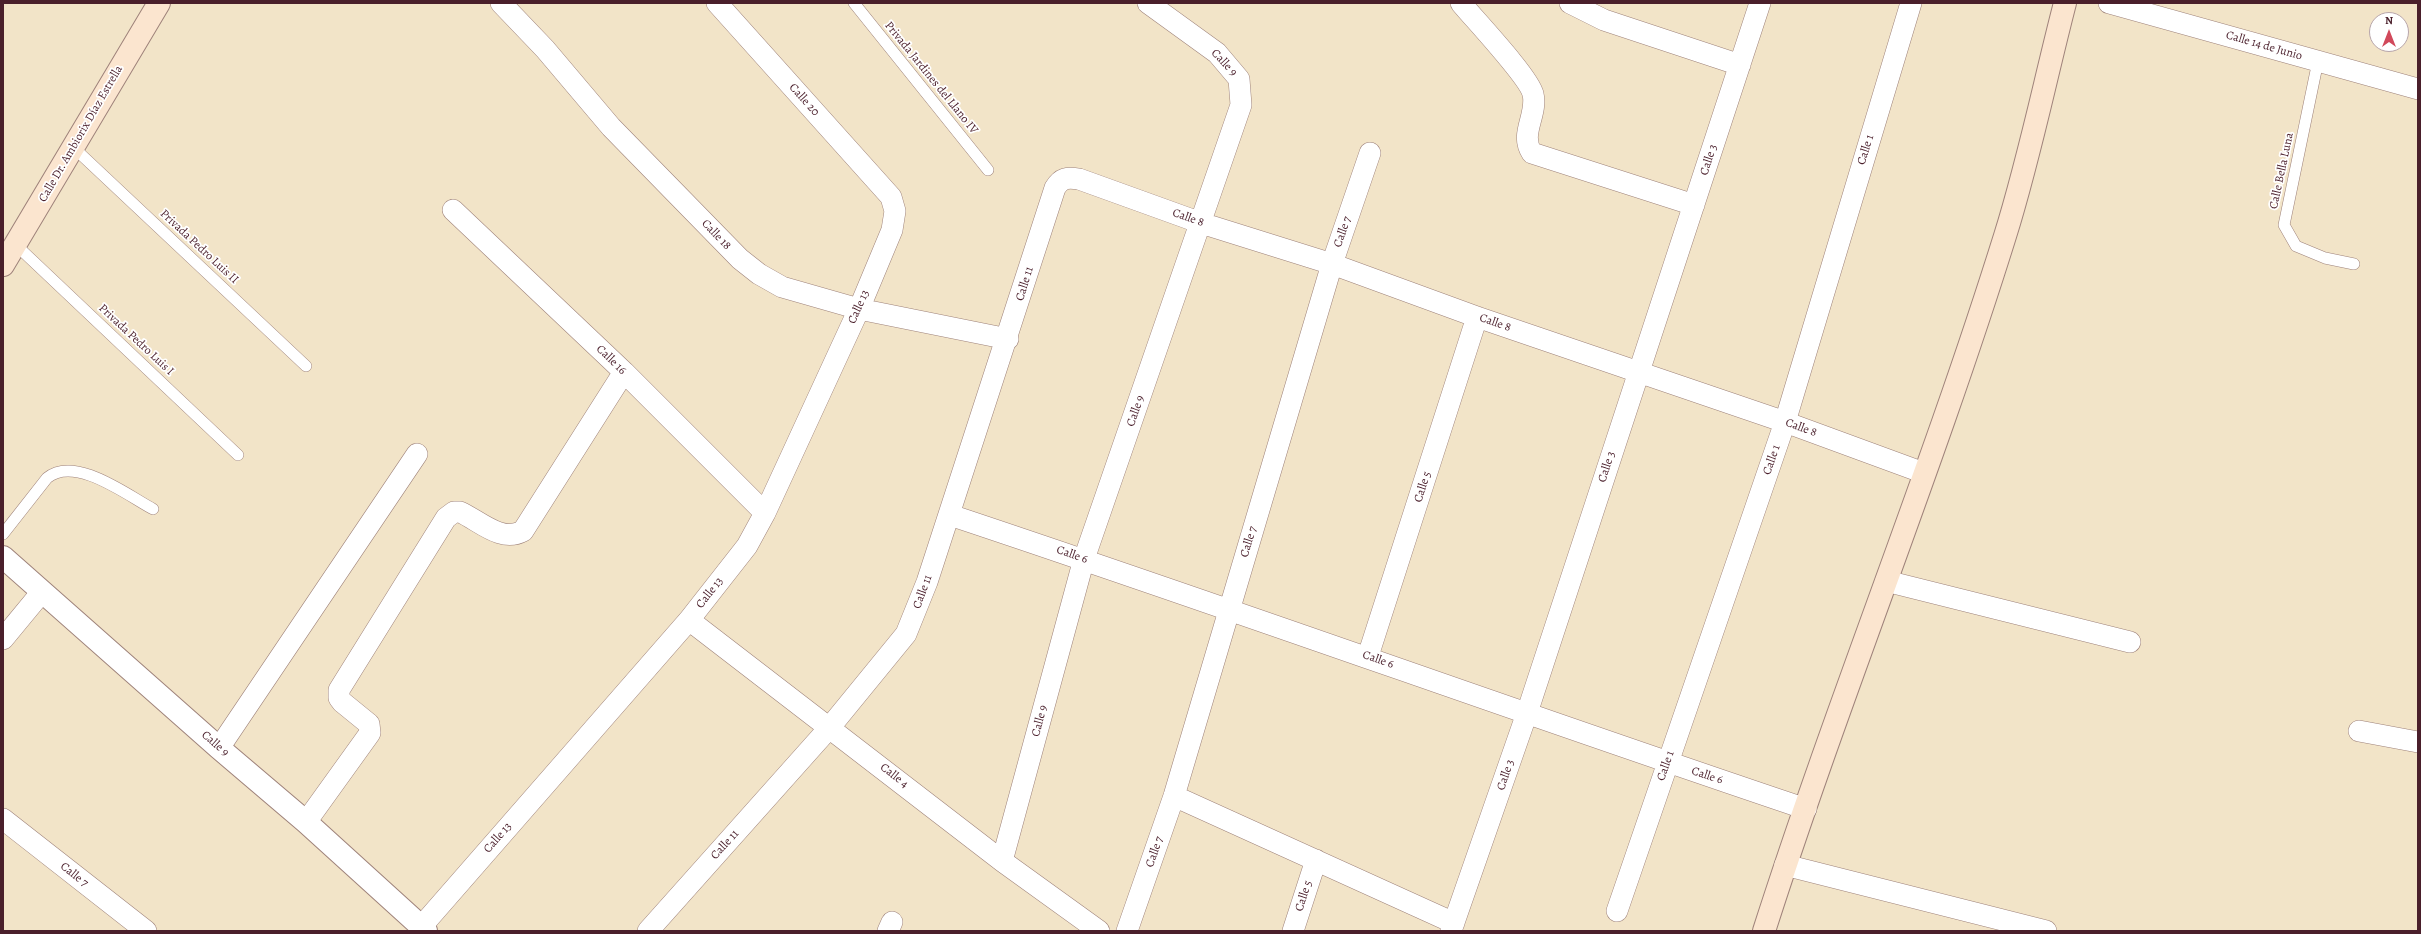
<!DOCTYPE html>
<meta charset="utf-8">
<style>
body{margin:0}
#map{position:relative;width:2421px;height:934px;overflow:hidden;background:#f2e4c8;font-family:Alegreya,serif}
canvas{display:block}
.frame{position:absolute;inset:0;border:4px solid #4a1f2b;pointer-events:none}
.north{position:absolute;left:2369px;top:12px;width:40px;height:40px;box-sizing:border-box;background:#fff;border:1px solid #b7a5aa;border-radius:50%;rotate:0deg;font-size:11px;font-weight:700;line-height:16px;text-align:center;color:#4a1f2b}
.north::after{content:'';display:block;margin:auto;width:14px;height:18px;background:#d1495b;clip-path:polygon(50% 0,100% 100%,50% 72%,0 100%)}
</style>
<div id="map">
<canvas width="2421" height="934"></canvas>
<div class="frame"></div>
<div class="north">N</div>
</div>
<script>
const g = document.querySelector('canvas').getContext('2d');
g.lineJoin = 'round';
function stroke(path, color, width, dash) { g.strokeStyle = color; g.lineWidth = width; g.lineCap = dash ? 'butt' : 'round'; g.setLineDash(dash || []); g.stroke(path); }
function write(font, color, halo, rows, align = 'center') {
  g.font = font + ' Alegreya,serif'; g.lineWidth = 3.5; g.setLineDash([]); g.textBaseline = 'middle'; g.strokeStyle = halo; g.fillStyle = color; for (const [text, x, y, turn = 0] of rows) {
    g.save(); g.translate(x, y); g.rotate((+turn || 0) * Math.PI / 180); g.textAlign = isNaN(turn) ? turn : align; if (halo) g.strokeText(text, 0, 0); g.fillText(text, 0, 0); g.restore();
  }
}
const service = new Path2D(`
 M854 3 988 170
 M2318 61 2284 225 2296 246 2325 258 2354 264
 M73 147 306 366
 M16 245 238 455
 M3 534 47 478C75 455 127 495 153 509`);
const minor = new Path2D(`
 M501 3 545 49 611 127 740 259 759 274 782 287 859 309 1008 339
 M1461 3C1475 20 1529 77 1533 94 1538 115 1519 134 1532 153L1694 205
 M1570 3 1604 20 1740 65
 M2109 3 2418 89
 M453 210 624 372 765 513
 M950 515C1236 610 1520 713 1806 809
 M1886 581 2130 642
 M689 620 1002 861 1099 931
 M3 639 41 593
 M1368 656 1477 317
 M2359 731 2418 742
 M219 748 417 454
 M1174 796 1454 923
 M3 819 146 931
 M306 822 370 733 369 724 342 702 339 698V690L446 518 454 512H460C480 521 501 543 523 531L624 372
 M1002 861 1084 559 1241 105 1239 79 1217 53 1148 3
 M1785 865 2046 931
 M1617 911 1785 422 1911 3
 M421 927 689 620 747 546 765 513 859 309 892 230 895 211 891 197 717 3
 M648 931 830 727 906 634 927 582 1055 188C1061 178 1067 177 1079 179L1201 223 1332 264 1477 317 1785 422 1924 473
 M888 931 892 922
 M1127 931 1174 796 1332 264 1370 153
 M1293 931 1316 860
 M1451 931 1527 713 1760 3`);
const tertiary = new Path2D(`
 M3 557 219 748 306 822 426 931`);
const secondary = new Path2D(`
 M3 265 159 3
 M1764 931C1839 697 1932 470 2005 236 2029 160 2045 80 2065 3`);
const streetNames = [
 ["Calle 14 de Junio",2264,46,16],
 ["Calle 9",1224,63,47],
 ["Privada Jardines del Llano IV",931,78,51],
 ["Calle 20",804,100,48],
 ["Calle Dr. Ambiorix Díaz Estrella",81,134,-60],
 ["Calle 1",1866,150,-73],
 ["Calle 3",1709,160,-72],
 ["Calle Bella Luna",2282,171,-78],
 ["Calle 8",1188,218,19],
 ["Calle 7",1343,232,-71],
 ["Calle 18",716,235,46],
 ["Privada Pedro Luis II",199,247,43],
 ["Calle 11",1025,284,-73],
 ["Calle 13",859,307,-66],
 ["Calle 8",1495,323,19],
 ["Privada Pedro Luis I",136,340,43],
 ["Calle 16",611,360,44],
 ["Calle 9",1136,411,-71],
 ["Calle 8",1801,428,20],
 ["Calle 1",1772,460,-71],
 ["Calle 3",1607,467,-72],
 ["Calle 5",1423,487,-72],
 ["Calle 7",1249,542,-73],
 ["Calle 6",1072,555,19],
 ["Calle 11",923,592,-70],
 ["Calle 13",710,593,-52],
 ["Calle 6",1378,660,19],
 ["Calle 9",1040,721,-75],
 ["Calle 9",215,744,41],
 ["Calle 1",1666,766,-71],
 ["Calle 3",1506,775,-71],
 ["Calle 4",894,776,38],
 ["Calle 6",1707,776,18],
 ["Calle 13",498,838,-49],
 ["Calle 11",725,845,-48],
 ["Calle 7",1155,852,-71],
 ["Calle 7",74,875,38],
 ["Calle 5",1304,896,-72]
];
stroke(service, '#9e827a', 12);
stroke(minor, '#9e827a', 22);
stroke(tertiary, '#9e827a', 24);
stroke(secondary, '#9e827a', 24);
stroke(service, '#fff', 11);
stroke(minor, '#fff', 21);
stroke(tertiary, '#fff', 22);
stroke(secondary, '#fbe5cf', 22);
write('12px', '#4a1f2b', '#fff', streetNames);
</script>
